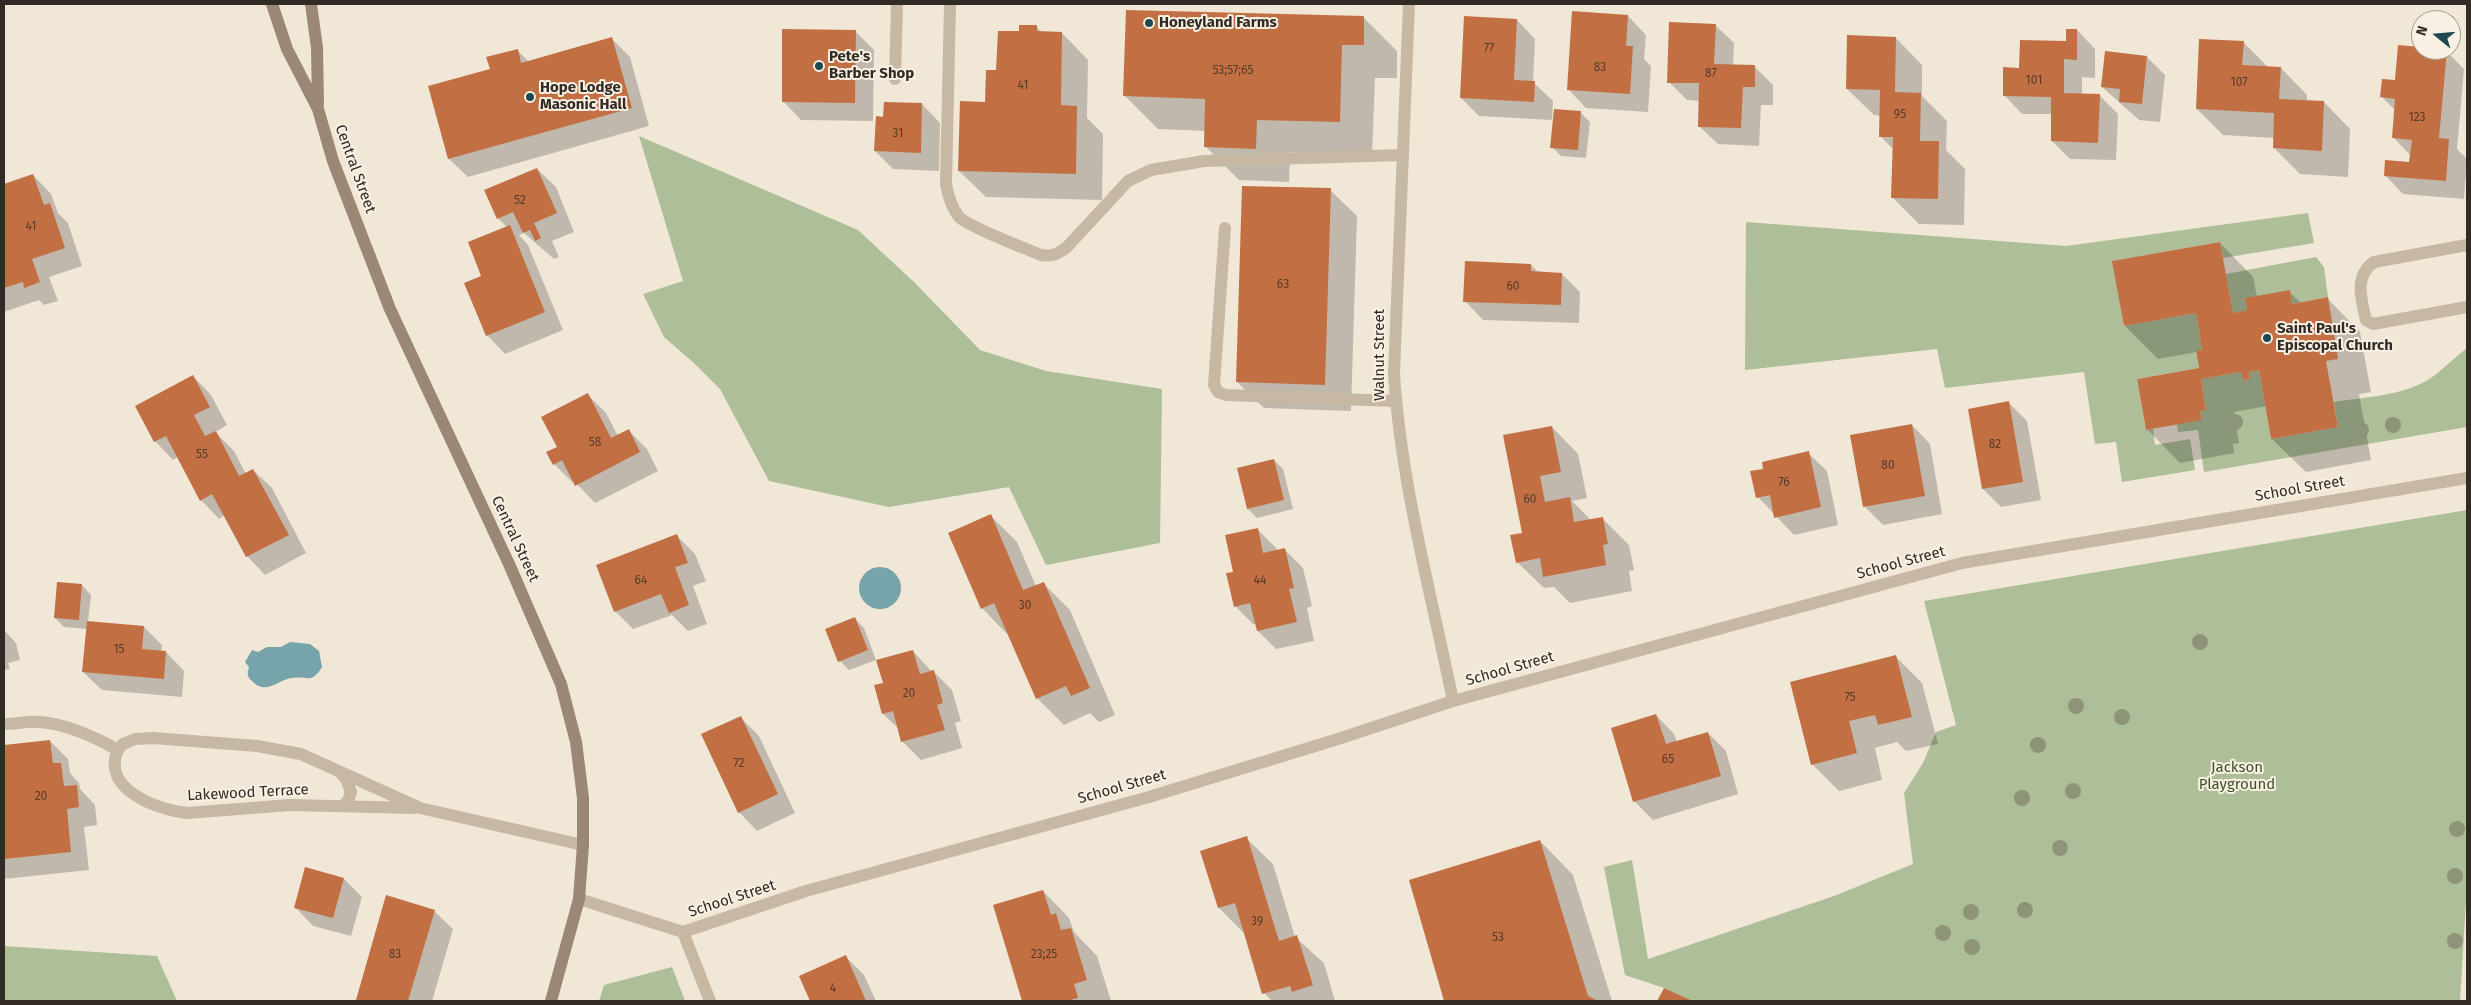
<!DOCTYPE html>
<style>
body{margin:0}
#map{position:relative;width:2471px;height:1005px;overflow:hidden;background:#f0e7d7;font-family:"Fira Sans",sans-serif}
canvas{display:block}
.frame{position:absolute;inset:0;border:5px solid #322b25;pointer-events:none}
.north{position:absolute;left:2411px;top:10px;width:50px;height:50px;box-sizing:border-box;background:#f8f0e3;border:1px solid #a9a197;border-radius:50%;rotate:287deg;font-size:14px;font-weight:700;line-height:20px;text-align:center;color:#322b25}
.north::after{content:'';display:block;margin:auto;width:18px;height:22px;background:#1d4952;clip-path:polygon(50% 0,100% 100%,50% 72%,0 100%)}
</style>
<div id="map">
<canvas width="2471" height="1005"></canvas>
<div class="frame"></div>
<div class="north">N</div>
</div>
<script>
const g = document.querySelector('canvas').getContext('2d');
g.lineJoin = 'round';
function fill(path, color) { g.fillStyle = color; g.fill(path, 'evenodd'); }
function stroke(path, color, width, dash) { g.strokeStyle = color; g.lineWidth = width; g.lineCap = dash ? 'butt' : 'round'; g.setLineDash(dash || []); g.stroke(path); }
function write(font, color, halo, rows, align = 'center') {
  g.font = font + ' "Fira Sans",sans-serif'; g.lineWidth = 4; g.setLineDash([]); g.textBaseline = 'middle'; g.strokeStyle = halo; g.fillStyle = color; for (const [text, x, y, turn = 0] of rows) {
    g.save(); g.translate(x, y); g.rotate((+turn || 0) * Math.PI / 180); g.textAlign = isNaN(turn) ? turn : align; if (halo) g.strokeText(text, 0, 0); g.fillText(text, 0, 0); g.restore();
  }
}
const green = new Path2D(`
 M639 136 858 230 915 283 980 350 1046 371 1162 389 1160 543 1046 565 1009 487 889 507 769 481 720 389 694 363 664 337 643 294 683 281Z
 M2308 213 2314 243 2223 258 2220 242 2113 261 2124 326 2196 313 2202 350 2196 352 2199 368 2137 379 2146 430 2153 429 2155 445 2190 439 2195 470 2122 482 2116 442 2095 444 2084 372 1945 388 1937 349 1745 370 1746 222 2066 246Z
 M2316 257 2324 267 2328 297 2292 304 2290 291 2245 298 2247 310 2233 313 2226 274Z
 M2467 348V427L2204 472 2198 430 2178 432 2177 424 2202 420 2200 411 2206 409 2201 379 2241 372 2243 380 2250 379 2249 372 2259 370 2271 439 2338 427 2334 402C2364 397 2401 396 2428 380 2440 372 2455 357 2467 348Z
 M2467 510V885L2460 1001H1693L1664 988 1625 975 1604 867 1632 860 1648 959 1834 896 1913 864 1904 793 1923 763 1936 732 1956 725 1924 601Z
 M4 946 157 956 177 1001H4Z
 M672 967 685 1001H599L604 985Z`);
const water = new Path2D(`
 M859 588a21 21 0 1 1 42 0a21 21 0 1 1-42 0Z
 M290 642 310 644 319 651 322 667C311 685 308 675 292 678 277 680 266 696 252 681 247 677 247 673 249 667L245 662 252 650 258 652 267 647H281Z`);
const shadow = new Path2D(`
 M1628 16 1646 35 1644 59 1651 66 1648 112 1586 108 1568 89Z
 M1364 18 1397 51V78H1375L1372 155 1290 152 1289 182 1239 180 1206 147V131L1158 129 1125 96Z
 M1517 20 1535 39 1533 82 1553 101 1552 120 1479 116 1461 98Z
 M1715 25 1734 43 1733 66 1755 67 1773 85V105H1761L1759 146 1718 144 1699 126 1700 101 1687 100 1669 82Z
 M1036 26 1042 33H1062L1088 60 1087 118 1103 134 1102 200 986 197 959 171 997 72Z
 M2077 30 2095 49V78L2082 77V95H2099L2118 114 2116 160 2070 159 2052 141V114H2022L2004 95 2021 69 2067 42Z
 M856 32 874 50 873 121 801 120 783 101Z
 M1896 38 1922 65V96L1947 121 1946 150 1965 169 1964 225 1919 224 1893 198 1894 150 1880 136 1881 116 1874 115 1847 89Z
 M612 39 630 57 649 126 468 177 449 159 429 87 492 70 517 50 529 62Z
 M2243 42 2268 67 2281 68 2307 95V102H2324L2350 129 2348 177 2300 174 2274 148V138L2223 135 2197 109Z
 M2421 49 2446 51 2464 69 2457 149 2467 159 2464 199 2403 194 2385 175 2411 164V156L2393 137 2395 110 2382 97Z
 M2147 57 2165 75 2160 122 2139 120 2102 87Z
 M922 104 940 123 939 171 893 169 875 151 884 118Z
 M1581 113 1590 122 1586 158 1561 156 1552 147Z
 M537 169 556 187 574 232 552 241 559 257 554 259 524 233 519 235 528 245 563 330 505 354 487 335 483 277 507 227 498 218Z
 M33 175 51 194 58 213 68 223 82 266 49 277 58 301 44 305 39 300 4 312V185Z
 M1330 190 1357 216 1351 411 1264 408 1237 382Z
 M2220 243 2253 277 2257 297 2289 292 2301 303 2327 298 2360 332 2371 392 2359 394 2371 460 2306 472 2272 439 2267 406 2234 412 2239 443 2233 444 2234 453 2180 463 2147 429 2200 369 2197 352 2158 359 2125 326Z
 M1531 265 1539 273 1562 274 1580 292 1579 323 1483 320 1465 301Z
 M193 376 211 395 227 425 215 432 234 451 246 474 253 470 272 488 306 553 265 575 247 556 225 515 219 519 201 500 178 457 173 460 155 441Z
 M588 395 606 413 618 436 628 430 647 449 658 471 595 503 574 481 572 482 554 464 558 448Z
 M2009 403 2027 421 2041 500 2001 507 1983 489Z
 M1912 425 1930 444 1942 514 1883 525 1865 507Z
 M1552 427 1578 454 1587 498 1572 501 1591 520 1602 518 1629 545 1634 570 1629 571 1632 591 1570 603 1554 587 1544 588 1517 562Z
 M1808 453 1827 471 1838 525 1794 535 1758 497 1765 470Z
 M1274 460 1283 469 1293 509 1257 518 1248 509 1239 469Z
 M991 516 1017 542 1036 586 1043 583 1070 610 1115 715 1099 722 1090 713 1064 725 1037 698 1008 635 982 608Z
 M1257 529 1276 548 1277 551 1285 550 1303 568 1312 606 1307 608 1314 641 1276 649 1258 631 1256 624H1253L1235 606 1234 573Z
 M677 536 695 554 706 581 693 586 707 624 688 631 672 615 633 629 615 611Z
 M82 585 91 595 88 622 144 627 162 645 161 652H166L184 671 182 697 102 690 83 672 87 629 64 627 55 618Z
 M855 619 864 628 876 660 849 670 840 661Z
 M4 630 16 643 20 660 8 663 10 669 4 670Z
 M913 651 932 672H934L952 690 961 721 955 723 962 748 921 760 902 741 899 729 883 714 876 686 884 684Z
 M1896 657 1922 683 1938 744 1906 751 1897 742 1875 748 1882 780 1839 791 1812 764Z
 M1656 715 1674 734 1677 742 1708 733 1726 751 1738 794 1653 820 1634 801Z
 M740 717 759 736 795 813 757 831 739 812Z
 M50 741 68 759 70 773 79 783 80 789 95 805 97 825 84 827 89 870 4 879V746Z
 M1246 838 1273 864 1295 937 1324 963 1335 1001H1272L1264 993 1245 934 1219 908 1202 852Z
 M1540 841 1573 875 1612 1001H1446L1410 881Z
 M344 879 362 897 351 936 313 926 295 907Z
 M1043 891 1069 918 1074 932 1097 956 1111 1001H1023L995 906Z
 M434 911 453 929 432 1001H360L358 999Z
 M846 957 864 975 876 1001H811L800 977Z`);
const building = new Path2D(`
 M1126 10 1364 16V45H1342L1340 122 1257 120 1256 149 1204 147 1205 99 1123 96Z
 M1572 11 1628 15 1626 46H1633L1630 94 1567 90Z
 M1464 16 1517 19 1514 80 1535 81 1534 102 1460 98Z
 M1669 22 1716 24 1714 64 1755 65V87H1743L1741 128 1698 127 1699 83H1667Z
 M1019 25H1037V31L1062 32 1061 105 1077 106 1076 174 958 171 960 101 985 102 986 70H996L998 31H1019Z
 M782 29 856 30 855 103 782 102Z
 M2066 29H2077V60L2064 59V93L2100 94 2098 143 2051 141V97L2003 96V67L2019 68 2020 40 2066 41Z
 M1847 35 1896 37 1895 92 1921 93 1920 141H1939L1938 199 1891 198 1893 137H1879L1880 90 1846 89Z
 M612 37 632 108 448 159 428 86 490 69 486 57 518 49 521 63Z
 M2199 39 2244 41 2242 65 2281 67 2279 99 2324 101 2322 151 2273 148 2274 113 2196 109Z
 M2398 45 2421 47V50H2447L2439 138 2449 139 2446 181 2384 176 2385 160 2409 162 2412 140 2392 138 2395 99 2380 97 2382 79 2395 80Z
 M2105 51 2147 56 2142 104 2119 102 2120 89 2101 87Z
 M884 102 922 103 921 153 874 151 876 116 883 117Z
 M1554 109 1581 111 1578 150 1550 148Z
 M537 168 557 213 534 223 541 238 535 241 530 230 523 233 513 212 497 219 484 190Z
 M33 174 44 205 50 203 65 248 32 259 40 282 24 288 23 282 4 288V184Z
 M1242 186 1331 188 1325 385 1236 382Z
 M510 225 545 312 486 336 464 283 481 276 468 242Z
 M2220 242 2233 313 2247 310 2245 298 2290 290 2292 304 2328 297 2338 359 2326 361 2338 427 2271 439 2259 370 2249 372 2250 379 2243 380 2241 372 2201 379 2206 410 2200 411 2202 420 2146 430 2137 379 2199 368 2196 351 2202 350 2196 313 2124 326 2112 261Z
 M1465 261 1531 264V271L1562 273 1561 305 1463 302Z
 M193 375 210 407 194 415 205 436 216 431 239 476 253 469 289 535 246 557 212 494 200 501 166 436 154 442 135 406Z
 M588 393 611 438 629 429 640 452 575 486 562 460 553 465 546 452 557 447 541 417Z
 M2009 401 2023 482 1982 489 1968 409Z
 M1912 424 1925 496 1863 507 1850 435Z
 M1552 426 1561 472 1540 476 1545 502 1570 497 1574 522 1603 517 1608 544 1603 545 1606 565 1543 577 1540 558 1516 563 1510 535 1522 533 1503 435Z
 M1809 451 1821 507 1774 518 1770 495 1756 498 1750 471 1763 469 1762 462Z
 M1274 459 1284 500 1247 509 1237 468Z
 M991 514 1023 590 1044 582 1090 688 1071 696 1066 686 1036 699 994 603 981 609 948 533Z
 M1258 528 1263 553 1285 548 1294 588 1289 589 1297 622 1257 631 1250 603 1234 607 1226 573 1233 572 1225 535Z
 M677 534 688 563 675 567 689 605 669 613 661 594 614 612 596 565Z
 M57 582 82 584 79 620 54 618Z
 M855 617 868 650 838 662 825 629Z
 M87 621 144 626 142 649 166 651 164 679 82 672Z
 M913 650 920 674 934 670 943 703 937 705 945 730 901 742 893 711 882 714 874 685 883 683 876 660Z
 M1896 655 1912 717 1878 725 1875 715 1849 721 1857 753 1811 765 1790 682Z
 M1656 714 1666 744 1708 732 1721 776 1633 802 1611 728Z
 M741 716 778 794 738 813 701 734Z
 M50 740 53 763H61L64 786 77 785 79 807 67 809 71 852 4 859V745Z
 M1247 836 1279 941 1297 935 1313 985 1292 992 1290 986 1262 994 1235 903 1218 908 1200 851Z
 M1540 840 1588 996 1598 1001H1444L1409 880Z
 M305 867 344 878 333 918 294 908Z
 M1043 890 1051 915 1056 913 1061 930 1071 928 1087 980 1074 984 1078 998 1066 1001H1022L993 905Z
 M386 895 435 910 408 1001H362L356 1000Z
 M846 955 866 1001H810L799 976Z
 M1664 988 1693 1001H1657Z`);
const lane = new Path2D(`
 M950 4 946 184C948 196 951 207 959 217 969 227 1024 248 1041 255 1052 257 1057 254 1066 248L1128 181 1151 170 1204 161 1403 155
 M895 79 897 4
 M1225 228 1214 385 1218 392 1226 395 1396 401
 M2467 245 2374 262C2354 276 2361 299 2366 320L2373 324 2467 307`);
const street = new Path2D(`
 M1409 4 1394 374C1401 484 1431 593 1453 701
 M4 724C15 724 28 721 40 722 67 724 95 737 118 750L123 744 135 739 153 738 257 746 301 754 420 808 583 845
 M118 750C100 789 158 810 187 813L290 805 415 808
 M339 771 346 779 351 792 348 801 342 806
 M579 899 683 932 806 891 1149 797 1338 739 1453 701 1962 563 2467 478
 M683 932 710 1001`);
const secondary = new Path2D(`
 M272 4 287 49 318 109 333 161 390 309 509 564 561 684 576 742 583 798V845L579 899 551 1001
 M311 4 317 48 318 104`);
const trees = [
 [2235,422],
 [2393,425],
 [2361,430],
 [2200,642],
 [2076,706],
 [2122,717],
 [2038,745],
 [2073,791],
 [2022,798],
 [2457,829],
 [2060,848],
 [2455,876],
 [2025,910],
 [1971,912],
 [1943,933],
 [2455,941],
 [1972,947]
];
const markers = [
 [1149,23,5,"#1d4952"],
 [819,66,5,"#1d4952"],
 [530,97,5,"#1d4952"],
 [2267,338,5,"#1d4952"]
];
const numberNames = [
 ["77",1489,49],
 ["83",1600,68],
 ["53;57;65",1233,71],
 ["87",1711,74],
 ["101",2034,81],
 ["107",2239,83],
 ["41",1023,86],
 ["95",1900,115],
 ["123",2417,118],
 ["31",898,134],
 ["52",520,201],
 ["41",31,227],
 ["63",1283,285],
 ["60",1513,287],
 ["58",595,443],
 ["82",1995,445],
 ["55",202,455],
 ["80",1888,466],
 ["76",1784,483],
 ["60",1530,500],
 ["64",641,581],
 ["44",1260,581],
 ["30",1025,606],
 ["15",119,650],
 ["20",909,694],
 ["75",1850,698],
 ["65",1668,760],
 ["72",739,764],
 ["20",41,797],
 ["39",1257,922],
 ["53",1498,938],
 ["83",395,955],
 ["23;25",1044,955],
 ["4",833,989]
];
const poiNames = [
 ["Honeyland Farms",1159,23],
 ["Pete's",829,57],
 ["Barber Shop",829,74],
 ["Hope Lodge",540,88],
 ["Masonic Hall",540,105],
 ["Saint Paul's",2277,329],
 ["Episcopal Church",2277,346]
];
const streetNames = [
 ["Central Street",355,169,70],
 ["Walnut Street",1380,355,-90],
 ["School Street",2300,489,-10],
 ["Central Street",515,539,65],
 ["School Street",1901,563,-15],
 ["School Street",1510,669,-16],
 ["School Street",1122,787,-16],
 ["Lakewood Terrace",248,793,-3],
 ["School Street",732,899,-18]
];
const parkNames = [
 ["Jackson",2237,768],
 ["Playground",2237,785]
];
fill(green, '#adbe98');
fill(water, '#77a3ab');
fill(shadow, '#0003');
fill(building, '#c26f43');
stroke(lane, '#c7b8a4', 12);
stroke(street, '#c7b8a4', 12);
stroke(secondary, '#9a8775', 12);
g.fillStyle = '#8e9478';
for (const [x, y] of trees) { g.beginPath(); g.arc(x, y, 8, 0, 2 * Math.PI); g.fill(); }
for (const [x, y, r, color] of markers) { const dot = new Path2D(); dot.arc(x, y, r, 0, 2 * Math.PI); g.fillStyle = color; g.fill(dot); stroke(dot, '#f8f0e3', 2); }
write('12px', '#563c2c', null, numberNames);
write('bold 15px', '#322b25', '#f8f0e3', poiNames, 'left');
write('15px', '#322b25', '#f8f0e3', streetNames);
write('15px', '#3e502a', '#f8f0e3', parkNames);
</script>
